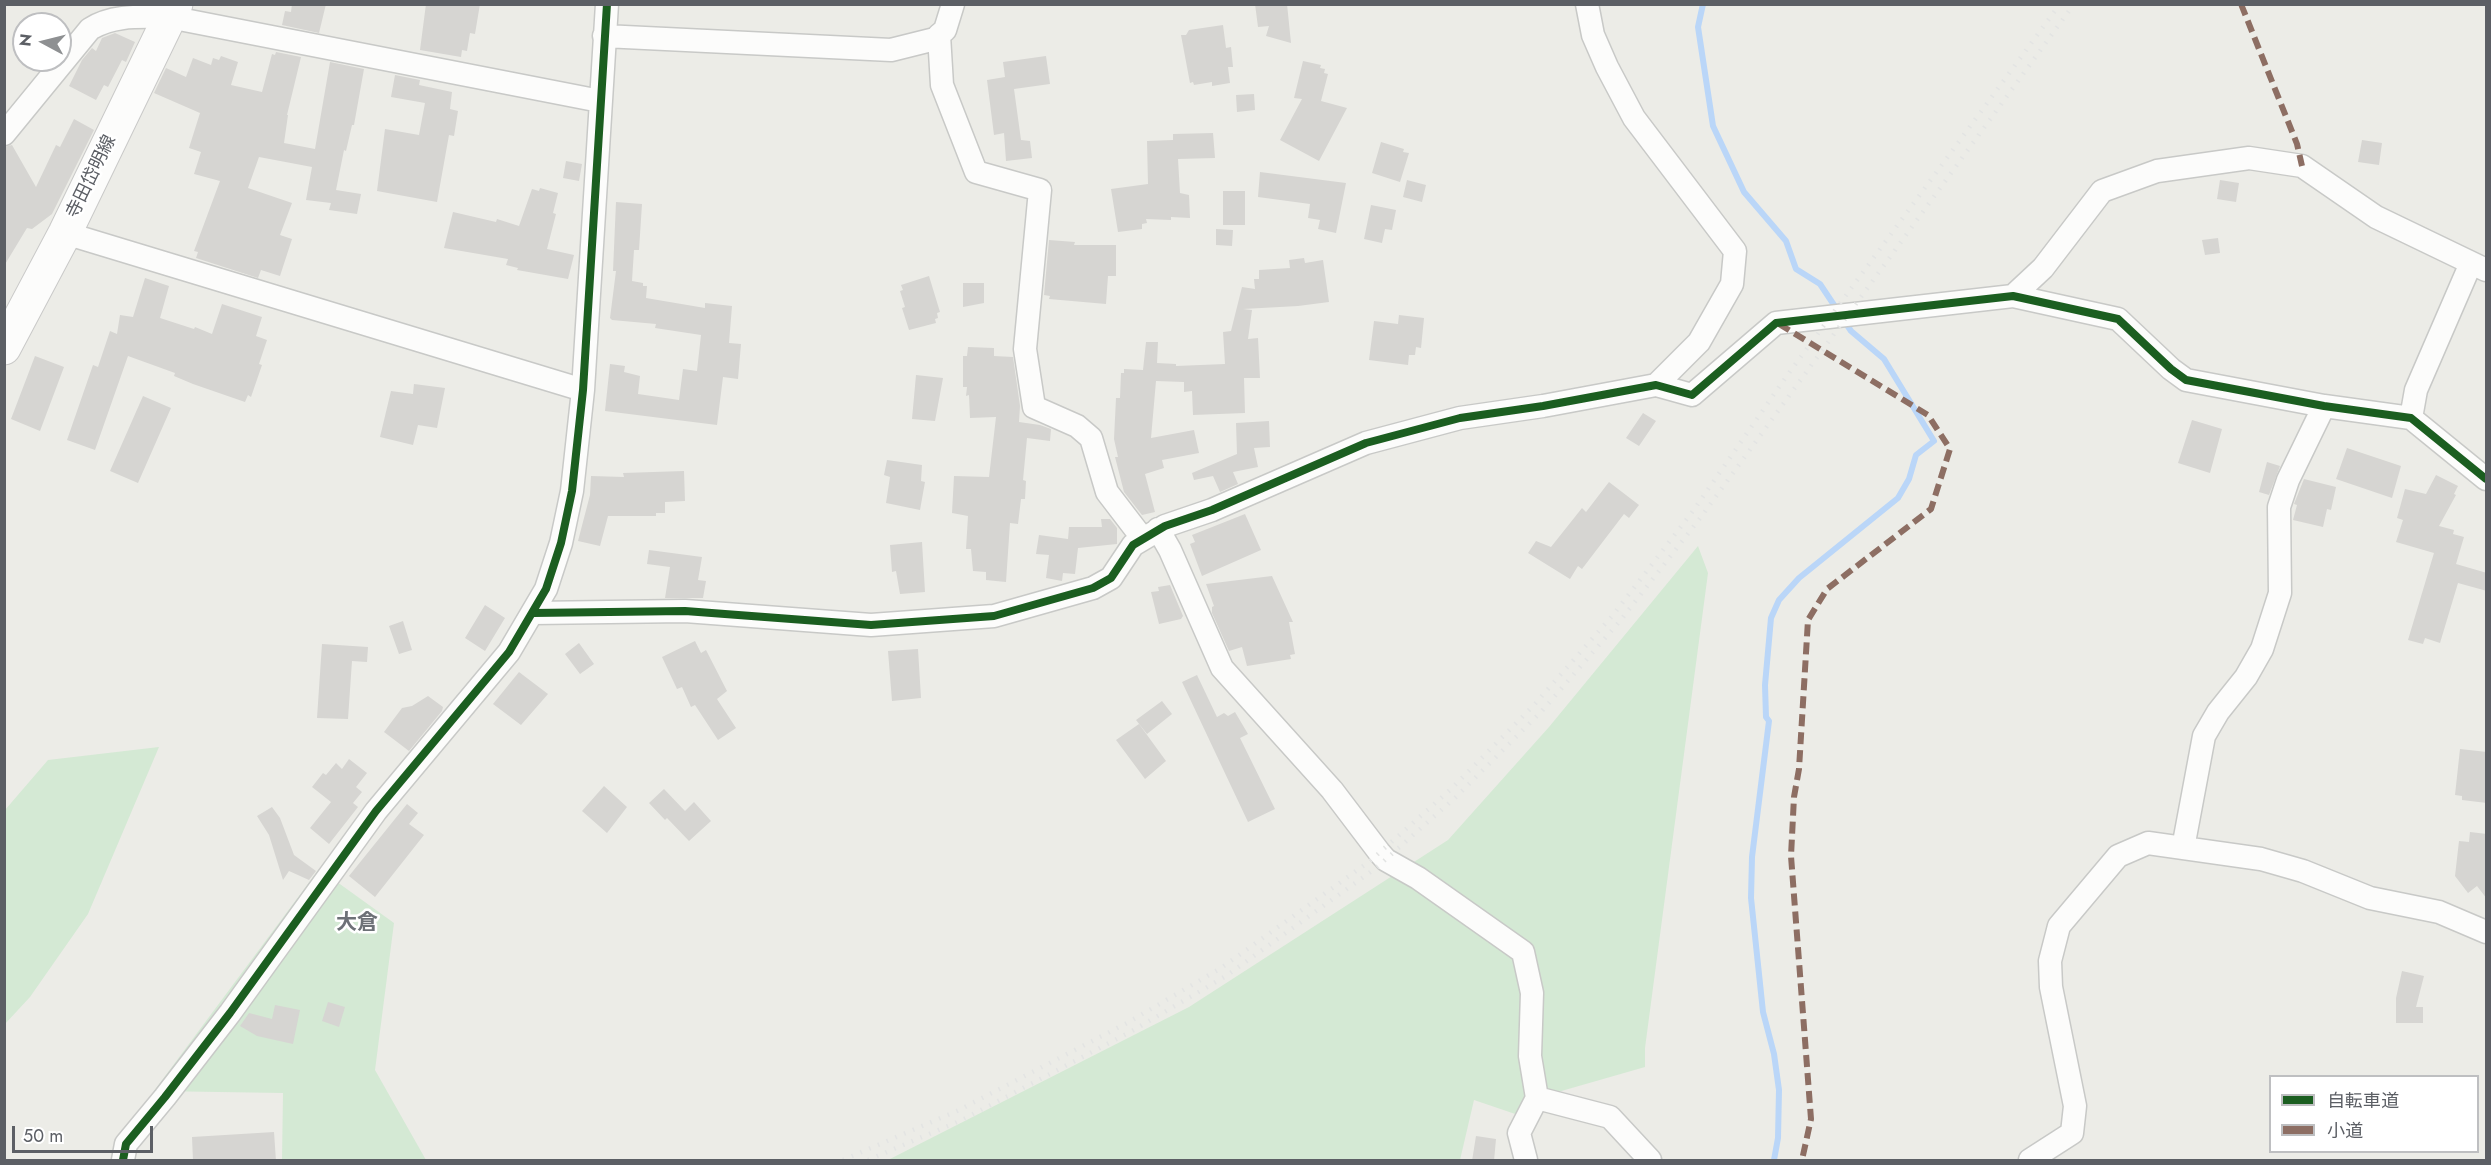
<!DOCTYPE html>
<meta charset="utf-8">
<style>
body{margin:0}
#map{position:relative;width:2491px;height:1165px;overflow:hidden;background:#ecece7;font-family:Jost,"Noto Sans JP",sans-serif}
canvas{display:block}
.frame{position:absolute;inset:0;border:6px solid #5c5f65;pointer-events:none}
.legend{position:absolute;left:2269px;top:1075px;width:210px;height:78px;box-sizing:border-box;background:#fff;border:2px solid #bebfc1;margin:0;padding:8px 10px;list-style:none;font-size:18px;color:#5c5f65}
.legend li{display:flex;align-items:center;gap:12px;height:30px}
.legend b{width:30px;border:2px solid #bebfc1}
.north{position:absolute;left:12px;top:12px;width:60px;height:60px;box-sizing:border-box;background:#fff;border:2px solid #bebfc1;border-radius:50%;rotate:277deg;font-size:16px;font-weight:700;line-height:24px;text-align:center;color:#5c5f65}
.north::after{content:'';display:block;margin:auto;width:21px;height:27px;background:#8e9092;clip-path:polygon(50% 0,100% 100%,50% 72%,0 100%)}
.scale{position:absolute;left:12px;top:1126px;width:141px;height:27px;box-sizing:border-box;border:3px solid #5c5f65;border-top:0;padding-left:8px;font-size:18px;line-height:21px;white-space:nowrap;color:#5c5f65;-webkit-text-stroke:4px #fff;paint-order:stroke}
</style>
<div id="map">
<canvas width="2491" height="1165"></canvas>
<div class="frame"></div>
<ul class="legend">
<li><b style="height:8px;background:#1b5e20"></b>自転車道</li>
<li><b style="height:8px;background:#8d6e63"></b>小道</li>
</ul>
<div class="north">N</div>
<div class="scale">50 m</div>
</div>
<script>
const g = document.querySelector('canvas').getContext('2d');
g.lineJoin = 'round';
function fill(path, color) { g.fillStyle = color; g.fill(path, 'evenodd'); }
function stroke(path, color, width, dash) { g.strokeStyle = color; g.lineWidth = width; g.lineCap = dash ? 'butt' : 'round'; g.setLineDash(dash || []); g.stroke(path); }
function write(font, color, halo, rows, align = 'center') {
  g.font = font + ' Jost,"Noto Sans JP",sans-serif'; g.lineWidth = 5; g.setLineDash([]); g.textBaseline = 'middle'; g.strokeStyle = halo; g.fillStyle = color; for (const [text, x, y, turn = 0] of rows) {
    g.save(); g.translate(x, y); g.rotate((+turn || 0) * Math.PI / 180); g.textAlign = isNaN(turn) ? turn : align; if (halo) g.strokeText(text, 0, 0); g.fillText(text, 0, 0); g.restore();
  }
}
const green = new Path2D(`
 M1698 546 1708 573 1645 1048V1067L1537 1098 1527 1118 1474 1100 1460 1160H888L1189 1007 1448 840 1549 727Z
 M159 747 88 914 30 997 5 1024V810L48 760Z
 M319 869 394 923 375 1070 426 1160H282L283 1093 154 1091Z`);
const stream = new Path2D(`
 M1703 4 1698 27 1713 126 1744 192 1786 241 1796 269 1820 284 1838 311
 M1774 1160 1778 1138 1779 1090 1774 1054 1763 1012 1751 898 1752 857 1769 721 1766 717 1765 685 1771 618 1779 600 1799 578 1898 498 1909 479 1916 455 1934 441 1884 359 1851 331 1843 319`);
const building = new Path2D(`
 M292 4H326L319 33 282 25 285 11 291 12Z
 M426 4H480L475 34 470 33 467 51 462 50 461 57 420 50Z
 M1255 4H1287L1291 43 1266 36 1269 26 1258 27Z
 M1223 25 1226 48 1231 47 1233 67H1228L1230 83 1212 86V82L1194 85 1193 82 1190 83 1181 35H1186L1189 30Z
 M115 33 135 42 126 62 122 60 108 87 104 85 96 100 69 86 82 60 92 48 96 51 102 38Z
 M276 52 301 57 287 115H288L284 143 315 149 330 62 364 69 354 125H352L346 151 344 150 336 190 361 194 357 214 329 210 331 203 306 200 312 167 259 157 248 188 292 203 280 235 292 239 280 276 261 270 258 278 196 258 198 252 194 251 220 181 194 174 201 152 189 148 200 113 154 93 166 68 186 77 193 58 211 65 213 58 219 60 221 56 238 62 231 85 262 92 272 54 275 55Z
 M1046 56 1050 84 1014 89 1021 140 1030 141 1032 158 1006 161 1004 133 994 135 987 80 1005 77 1003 62Z
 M1303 61 1321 65 1320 68 1325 69 1324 73 1328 74 1321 101 1347 108 1319 161 1280 140 1302 99 1294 98Z
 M395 75 420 80 419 85 452 92 450 109 458 111 454 136 449 135 437 202 377 191 385 129 419 135 425 103 391 97Z
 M1254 94 1255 110 1237 112 1236 95Z
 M74 119 94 130 52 214 32 229 27 228 4 266V147L12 145 36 187 56 145 60 147Z
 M1213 133 1215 158 1178 159 1180 193 1189 195 1190 218 1171 217V220L1146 219 1147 223 1142 224V229L1118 232 1111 189 1148 184 1147 141 1173 140V134Z
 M2362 140 2382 143 2379 165 2358 162Z
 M1381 142 1404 149 1403 152 1409 153 1400 182 1372 173Z
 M566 161 582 164 579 181 563 178Z
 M1260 172 1346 183 1336 233 1318 229 1320 220 1308 218 1310 204 1258 197Z
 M1407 180 1426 185 1422 202 1403 197Z
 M2220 180 2239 183 2236 202 2217 199Z
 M540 188 558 193 553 213 556 214 547 249 574 255 568 279 517 270 518 268 506 265 508 259 444 248 453 212 496 222 497 219 519 226 532 189 539 191Z
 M1223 191H1245V225H1223Z
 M616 202 642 204 639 250H634L632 281 643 283V286H647L646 298 705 308V303L732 306 729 343 741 344 738 379 723 377 717 425 605 411 610 364 625 366 624 372 640 376 638 394 679 400 683 369 697 371 701 335 655 328 656 324 612 320 610 318 616 271H613Z
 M1371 205 1396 210 1392 230 1385 229 1382 243 1364 239Z
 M1216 229 1233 230 1232 246 1216 245Z
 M2218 238 2220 253 2205 255 2202 240Z
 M1049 240 1075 242 1074 245H1116V276H1108L1106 304 1049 299 1050 296 1044 295Z
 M1304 258 1305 263 1323 260 1329 302 1298 306 1243 309 1252 310 1248 339 1258 338 1260 378H1244L1245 413 1193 415 1192 391 1184 392V382L1156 381 1151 438 1194 430 1199 453 1162 460 1164 468 1145 474 1155 512 1142 515 1124 492 1115 457H1118L1114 439 1116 398H1120L1121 373H1124V369L1143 370 1146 342H1158L1157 363 1176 364V366L1225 364 1223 332 1231 331 1242 287 1255 289 1254 279H1259V270L1290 268 1289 260Z
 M929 276 940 312 937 313 938 318 935 319 936 323 909 330 902 308 905 307 900 291 903 290 901 285Z
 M145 278 169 286 160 318 194 329 195 327 212 334 222 304 262 317 256 336 267 340 259 364 262 365 251 397 248 395 245 402 193 384 174 376 175 373 128 356 95 450 67 440 93 365 98 367 110 331 117 334 120 315 133 317Z
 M963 283H984V303L963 307Z
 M1399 315 1424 318 1421 348 1416 347 1415 355H1409L1408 365 1369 360 1374 321 1398 324Z
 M968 347 994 348V356L1013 357 1020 406 1019 422 1040 425 1051 429 1050 441 1027 438 1023 480 1026 481 1025 499H1021L1018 524 1010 523 1006 582 986 580V572L973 571 971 549H966L968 516 952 513 954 476 989 477 996 417 970 418 969 395 966 396 967 387H963V356H967Z
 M35 356 64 367 40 431 11 419Z
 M916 375 943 378 935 421 912 419Z
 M414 384 445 388 437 428 418 425 413 445 380 437 391 391 413 394Z
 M143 396 171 408 138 483 110 471Z
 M1643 413 1656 421 1639 446 1626 438Z
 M2192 420 2222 429 2210 473 2178 463Z
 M1269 421 1270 447 1254 448 1258 467 1233 472 1238 484 1220 492 1213 476 1194 480 1192 473 1237 454 1236 423Z
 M2347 448 2401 466 2392 498 2336 479Z
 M887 460 922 465 921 481 925 482 920 510 886 503 890 477 884 475Z
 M2267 462 2280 466 2269 495 2259 492Z
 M684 471 685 501 665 502V513H656V516H608L600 546 578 541 590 495 591 476 624 477 623 473Z
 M2436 475 2458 486 2454 494 2456 495 2439 526 2454 530 2453 534 2464 537 2456 564 2487 573V591L2458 583 2440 643 2425 638 2423 644 2408 640 2434 553 2396 542 2403 520 2397 518 2405 489 2426 494Z
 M2304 479 2336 487 2331 510 2327 509 2323 527 2293 520 2297 505 2294 504Z
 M1609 482 1639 505 1629 518 1624 514 1582 569 1578 566 1570 579 1528 553 1536 541 1551 547 1582 508 1586 512Z
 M1245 514 1261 550 1202 576 1190 544 1195 542 1192 535Z
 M1101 519H1110L1117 528V544L1078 548 1075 574 1063 573 1062 581 1046 578 1049 555 1036 554 1039 535 1068 539 1069 527H1102Z
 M922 542 925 592 900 594 896 571 892 572 890 545Z
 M649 550 702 557 698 580 706 581 703 598H665L670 567 647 564Z
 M1272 576 1293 622H1289L1295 654 1290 655 1291 659 1247 666 1242 647 1229 651 1212 613V607L1214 606 1206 584Z
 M1170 585 1183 616 1181 619 1159 624 1151 592 1159 591 1158 587Z
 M485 605 505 618 485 651 465 638Z
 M403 621 412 650 399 654 389 626Z
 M695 641 701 653 706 650 727 691 717 699 736 728 718 740 695 705 691 707 682 687 677 689 662 657Z
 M579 643 594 664 580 674 565 654Z
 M322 644 368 647 367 662 352 661 348 719 317 718Z
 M918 649 921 698 892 701 888 651Z
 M519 672 548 694 521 725 493 704Z
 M1197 675 1217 717 1224 713 1228 716 1235 712 1248 734 1240 738 1275 809 1248 822 1182 682Z
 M428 696 443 707 442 711 409 751 384 732 402 708 412 706Z
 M1162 701 1172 714 1147 734 1136 720Z
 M1139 724 1166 761 1145 779 1116 740Z
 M2460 749 2487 752V803L2462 800V796L2455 795Z
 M349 759 367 773 356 787 362 792 353 803 358 807 329 844 310 828 331 802 312 787 323 773 326 775 336 763 342 769Z
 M604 786 627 807 607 833 582 811Z
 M664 789 685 811 694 802 711 821 689 841 667 818 665 820 649 803Z
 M407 804 418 813 409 824 424 835 375 897 349 876Z
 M272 807 280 818 294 855 316 871 309 880 289 871 283 880 269 835 257 816Z
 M2470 832 2487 834V899L2477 886 2468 893 2455 876 2459 841 2469 842Z
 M2402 971 2424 976 2416 1007H2423V1023H2396V998Z
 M328 1002 345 1007 339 1027 322 1021Z
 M275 1005 300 1010 293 1044 257 1036 240 1026 249 1013 272 1019Z
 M274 1132 276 1161H193L192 1137Z
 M1476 1136 1496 1139 1494 1161H1472Z`);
const street = new Path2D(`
 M953 4 945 30 939 35 942 85 976 172 1040 190 1025 349 1034 407 1077 426 1091 438 1107 492 1143 539
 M1587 4 1593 35 1607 67 1634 118 1735 251 1732 284 1699 342 1656 385
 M604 36 891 50 939 38
 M4 134 90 29C114 14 142 17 169 17L600 101
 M65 233 583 390
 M2013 296 2043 268 2102 191 2157 171 2249 158 2302 166 2376 217 2486 270
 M2411 418 2416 390 2471 263
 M1158 529 1170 550 1222 668 1332 790 1379 852 1386 860 1418 878 1523 952 1532 993 1530 1056 1537 1098 1519 1133 1526 1160
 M533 613 685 611 871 625 994 616 1093 588 1111 578 1133 545 1165 526 1212 510 1366 443 1460 418 1543 406 1656 385 1692 395 1776 323 2013 296 2118 319 2171 369 2186 380 2324 406 2411 418 2486 479
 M2183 848 2204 736 2218 712 2246 677 2262 649 2280 593 2279 507 2288 480 2324 406
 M1537 1098 1610 1117 1650 1160
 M123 1160 126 1144 165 1097 230 1013 376 811 509 652 546 589 561 543 572 491 583 390 607 4
 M2030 1160 2072 1133 2075 1106 2051 987 2050 961 2059 926 2118 856 2148 843 2261 859 2303 871 2370 898 2439 912 2486 932`);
const secondary = new Path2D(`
 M4 348 65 233 176 4`);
const rail = new Path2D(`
 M843 1160 957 1111 1127 1023 1221 968 1370 861 1450 790 1534 705 1613 615 1693 511 1786 377 2060 4
 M868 1160 962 1120 1132 1031 1226 976 1376 868 1456 797 1541 712 1620 621 1701 517 2074 4`);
const quiet = new Path2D(`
 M2241 4 2297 144 2302 166
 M1779 324 1928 415 1950 449 1931 509 1827 589 1808 620 1799 769 1794 797 1791 856 1811 1119 1802 1160`);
const cycleway = new Path2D(`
 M533 613 685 611 871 625 994 616 1093 588 1111 578 1133 545 1165 526 1212 510 1366 443 1460 418 1543 406 1656 385 1692 395 1776 323 2013 296 2118 319 2171 369 2186 380 2324 406 2411 418 2486 479
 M123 1160 126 1144 165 1097 230 1013 376 811 509 652 546 589 561 543 572 491 583 390 607 4`);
const streetNames = [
 ["寺田岱明線",92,177,-64]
];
const quarterNames = [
 ["大倉",357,924]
];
fill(green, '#d4e9d4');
stroke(stream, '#bad6f8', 6);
fill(building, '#d6d5d2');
stroke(street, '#c8c9c7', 25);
stroke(secondary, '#c9c9c8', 35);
stroke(street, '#fcfcfb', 22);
stroke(secondary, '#fcfcfb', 33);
stroke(rail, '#e3e4e3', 4.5, [1.5, 8]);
stroke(quiet, '#8d6e63', 6, [12, 6]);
stroke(cycleway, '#1b5e20', 8);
write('18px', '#5c5f65', '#fff', streetNames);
write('bold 21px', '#6d7177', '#fff', quarterNames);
</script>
